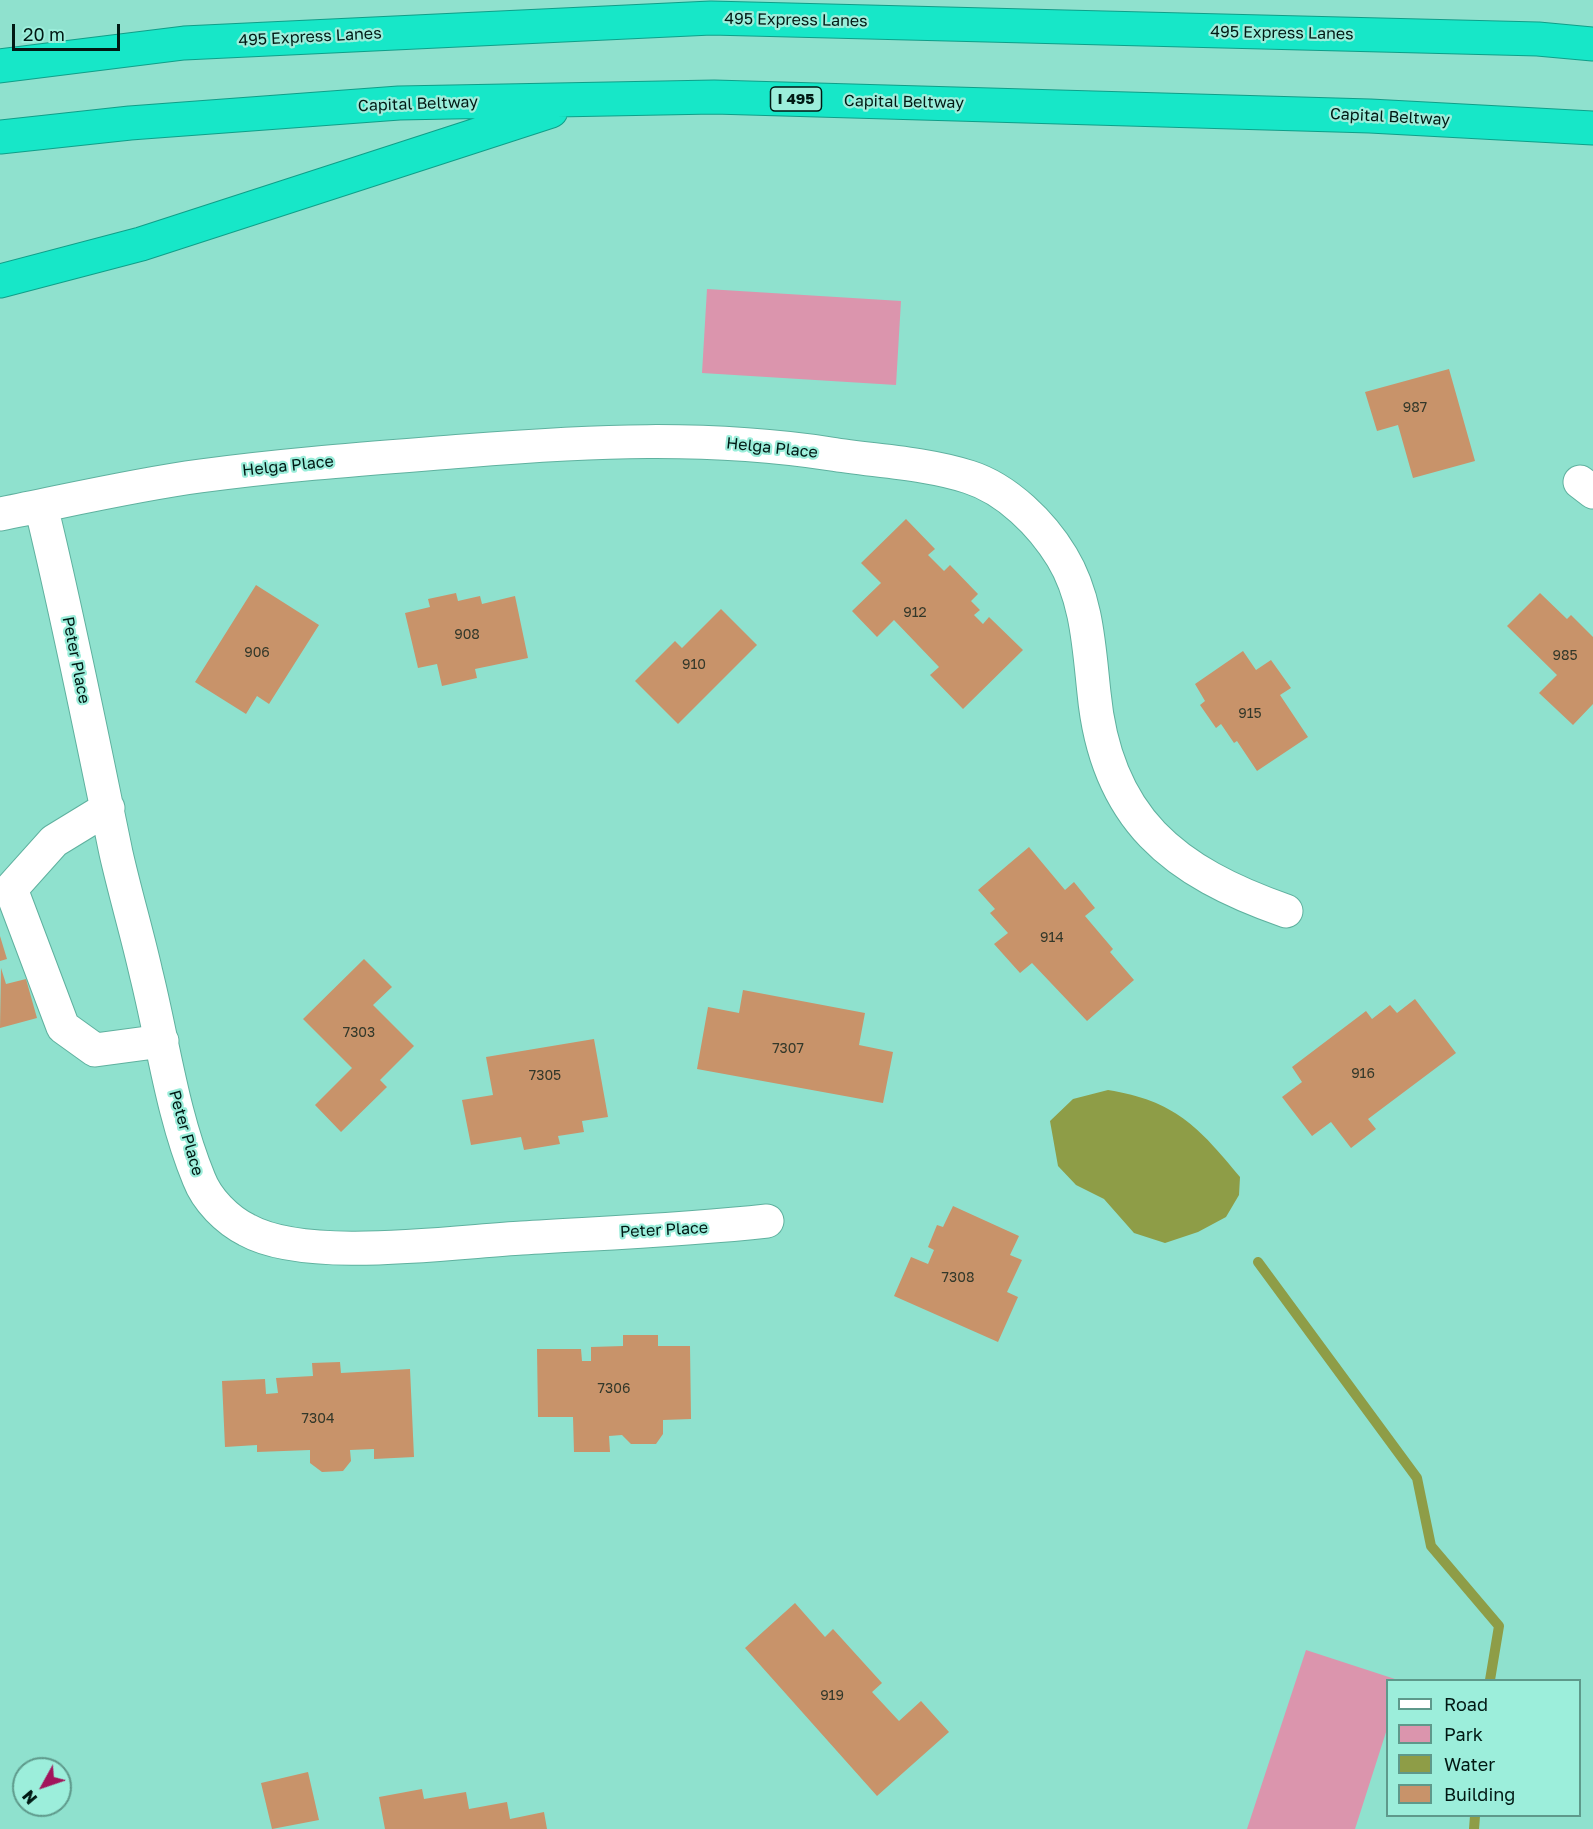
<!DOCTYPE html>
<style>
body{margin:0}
#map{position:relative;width:1593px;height:1829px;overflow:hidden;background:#8fe1ce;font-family:"Golos Text",sans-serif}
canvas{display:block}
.legend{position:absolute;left:1386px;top:1679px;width:195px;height:138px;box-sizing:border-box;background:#9ceedb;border:2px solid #5e998b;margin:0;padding:8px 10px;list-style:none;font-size:18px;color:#011914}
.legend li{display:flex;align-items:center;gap:12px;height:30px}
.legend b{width:30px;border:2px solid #5e998b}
.north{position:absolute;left:12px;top:1757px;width:60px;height:60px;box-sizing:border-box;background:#9ceedb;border:2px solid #5e998b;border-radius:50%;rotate:230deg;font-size:16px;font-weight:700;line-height:24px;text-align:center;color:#011914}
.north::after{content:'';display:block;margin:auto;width:21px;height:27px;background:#a2145b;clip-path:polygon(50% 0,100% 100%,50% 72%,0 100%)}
.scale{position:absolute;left:12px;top:24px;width:108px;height:27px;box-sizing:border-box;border:3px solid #011914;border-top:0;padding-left:8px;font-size:18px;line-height:21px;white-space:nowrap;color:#011914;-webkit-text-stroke:4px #9ceedb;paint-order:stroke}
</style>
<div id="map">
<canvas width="1593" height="1829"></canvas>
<ul class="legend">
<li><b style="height:8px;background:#fff"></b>Road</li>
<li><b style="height:16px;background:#db95ad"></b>Park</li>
<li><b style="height:16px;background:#8e9d47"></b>Water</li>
<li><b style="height:16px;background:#c8936a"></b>Building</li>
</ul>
<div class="north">N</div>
<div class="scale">20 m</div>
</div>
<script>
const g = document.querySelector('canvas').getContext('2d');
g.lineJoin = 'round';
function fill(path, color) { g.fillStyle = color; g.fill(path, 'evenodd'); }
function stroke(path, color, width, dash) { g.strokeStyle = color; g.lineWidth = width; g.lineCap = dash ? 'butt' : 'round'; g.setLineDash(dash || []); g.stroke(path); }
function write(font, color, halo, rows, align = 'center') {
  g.font = font + ' "Golos Text",sans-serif'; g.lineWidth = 4.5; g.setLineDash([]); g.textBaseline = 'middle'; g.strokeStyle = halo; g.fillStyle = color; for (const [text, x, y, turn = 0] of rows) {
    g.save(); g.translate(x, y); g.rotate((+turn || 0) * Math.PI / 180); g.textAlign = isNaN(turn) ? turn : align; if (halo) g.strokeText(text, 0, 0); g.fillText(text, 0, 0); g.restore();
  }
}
const green = new Path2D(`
 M707 289 901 301 896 385 702 373Z
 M1306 1650 1398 1680H1388L1387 1729 1355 1829H1247Z`);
const water = new Path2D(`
 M1108 1090C1175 1101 1198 1126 1240 1177L1239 1195 1226 1217 1198 1232 1165 1243 1134 1233 1104 1199 1076 1185 1058 1166 1050 1121 1073 1099Z`);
const stream = new Path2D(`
 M1258 1262 1417 1478 1431 1546 1499 1626 1490 1680
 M1474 1829 1475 1816`);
const building = new Path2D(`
 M1449 369 1475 461 1413 478 1398 425 1377 431 1365 392Z
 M906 519 935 549 928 555 944 571 950 565 978 594 971 601 980 610 974 615 983 624 989 617 1023 650 963 709 930 675 939 667 894 620 877 637 852 611 881 583 861 563Z
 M256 585 319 625 269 704 257 696 246 714 195 682Z
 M456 593 458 601 480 596 482 604 515 596 528 658 475 669 477 678 442 686 437 664 418 668 405 613 430 607 428 599Z
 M1540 593 1567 619 1571 615 1593 637V704L1573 725 1539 693 1557 675 1507 626Z
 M721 609 757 645 678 724 635 681 675 641 682 648Z
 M1243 651 1256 670 1271 660 1291 688 1280 695 1308 737 1257 771 1237 741 1234 743 1221 724 1216 728 1200 705 1205 701 1195 684Z
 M1029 847 1065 890 1074 882 1095 908 1085 916 1113 949 1110 952 1134 980 1087 1021 1032 963 1020 973 994 944 1008 933 990 913 995 909 978 890Z
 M0 936 7 959 0 961Z
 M364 959 392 987 373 1005 414 1046 380 1080 387 1087 341 1132 315 1105 352 1068 303 1019Z
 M1 968 6 984 26 979 37 1018 0 1028Z
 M743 990 865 1013 859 1045 893 1052 883 1103 697 1069 708 1007 739 1013Z
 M1415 999 1456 1053 1368 1119 1376 1129 1351 1148 1331 1122 1312 1136 1282 1097 1302 1082 1292 1067 1366 1011 1372 1019 1390 1005 1397 1013Z
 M594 1039 608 1117 582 1121 584 1132 558 1136 560 1144 524 1150 521 1137 471 1145 462 1100 493 1095 486 1057Z
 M953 1206 1019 1236 1010 1255 1022 1260 1007 1292 1018 1297 998 1342 894 1296 911 1257 928 1264 934 1250 928 1247 937 1225 943 1227Z
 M623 1335H658V1346H690L691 1419 663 1420V1434L656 1444H631L622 1435 609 1436 610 1452H574L573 1417H538L537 1349H581L582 1361H591V1347L623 1346Z
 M340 1362 341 1373 410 1369 414 1457 374 1459V1449L350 1450 351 1461 343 1471 322 1472 310 1463V1450L257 1452V1445L225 1447 222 1381 265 1379 266 1394 278 1393 276 1378 313 1376 312 1363Z
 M795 1603 825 1637 833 1629 882 1683 872 1692 899 1721 921 1701 949 1732 877 1796 745 1648Z
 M308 1772 319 1820 272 1829 261 1783Z
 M422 1789 424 1799 466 1792 469 1809 507 1802 510 1819 544 1812 547 1829H385L379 1797Z`);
const minor = new Path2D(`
 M1580 482 1593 492
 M41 506C69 621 92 737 116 853 125 893 137 933 146 973 163 1041 172 1114 199 1179 207 1200 227 1220 247 1230 306 1263 452 1242 522 1238 604 1233 686 1230 767 1221
 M0 514C66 501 133 485 200 476 288 464 376 458 464 451 589 441 706 435 831 454 874 461 927 463 969 477 1007 489 1042 524 1062 557 1087 598 1089 647 1094 693 1106 819 1174 872 1286 911
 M108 808 54 841 11 889 63 1027 95 1050 162 1041`);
const highway = new Path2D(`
 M0 66 184 43 711 18 1538 39 1593 44
 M0 137 130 123 399 103 714 97 1370 116 1593 128
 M0 281 141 244 551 111`);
const numberNames = [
 ["987",1415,408],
 ["912",915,613],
 ["908",467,635],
 ["906",257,653],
 ["985",1565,656],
 ["910",694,665],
 ["915",1250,714],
 ["914",1052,938],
 ["7303",359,1033],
 ["7307",788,1049],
 ["916",1363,1074],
 ["7305",545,1076],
 ["7308",958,1278],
 ["7306",614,1389],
 ["7304",318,1419],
 ["919",832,1696]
];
const shields = [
 [796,99,51]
];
const shieldNames = [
 ["I 495",796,99]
];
const streetNames = [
 ["495 Express Lanes",796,20,1],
 ["495 Express Lanes",1282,33,1],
 ["495 Express Lanes",310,37,-3],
 ["Capital Beltway",904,102,1],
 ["Capital Beltway",418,104,-2],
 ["Capital Beltway",1390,117,3],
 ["Helga Place",772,448,6],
 ["Helga Place",288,466,-6],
 ["Peter Place",76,660,79],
 ["Peter Place",186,1133,74],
 ["Peter Place",664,1230,-3]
];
fill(green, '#db95ad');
fill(water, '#8e9d47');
stroke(stream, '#8e9d47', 10);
fill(building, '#c8936a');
stroke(minor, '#5fb19f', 35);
stroke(highway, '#0f9f89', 35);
stroke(minor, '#fff', 33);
stroke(highway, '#17e7c8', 33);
write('14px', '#33382a', null, numberNames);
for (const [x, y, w] of shields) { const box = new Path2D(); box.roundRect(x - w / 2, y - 12, w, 24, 4.5); g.fillStyle = '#9ceedb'; g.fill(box); stroke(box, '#011914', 1.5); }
write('bold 15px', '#011914', null, shieldNames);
write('16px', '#011914', '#9ceedb', streetNames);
</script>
